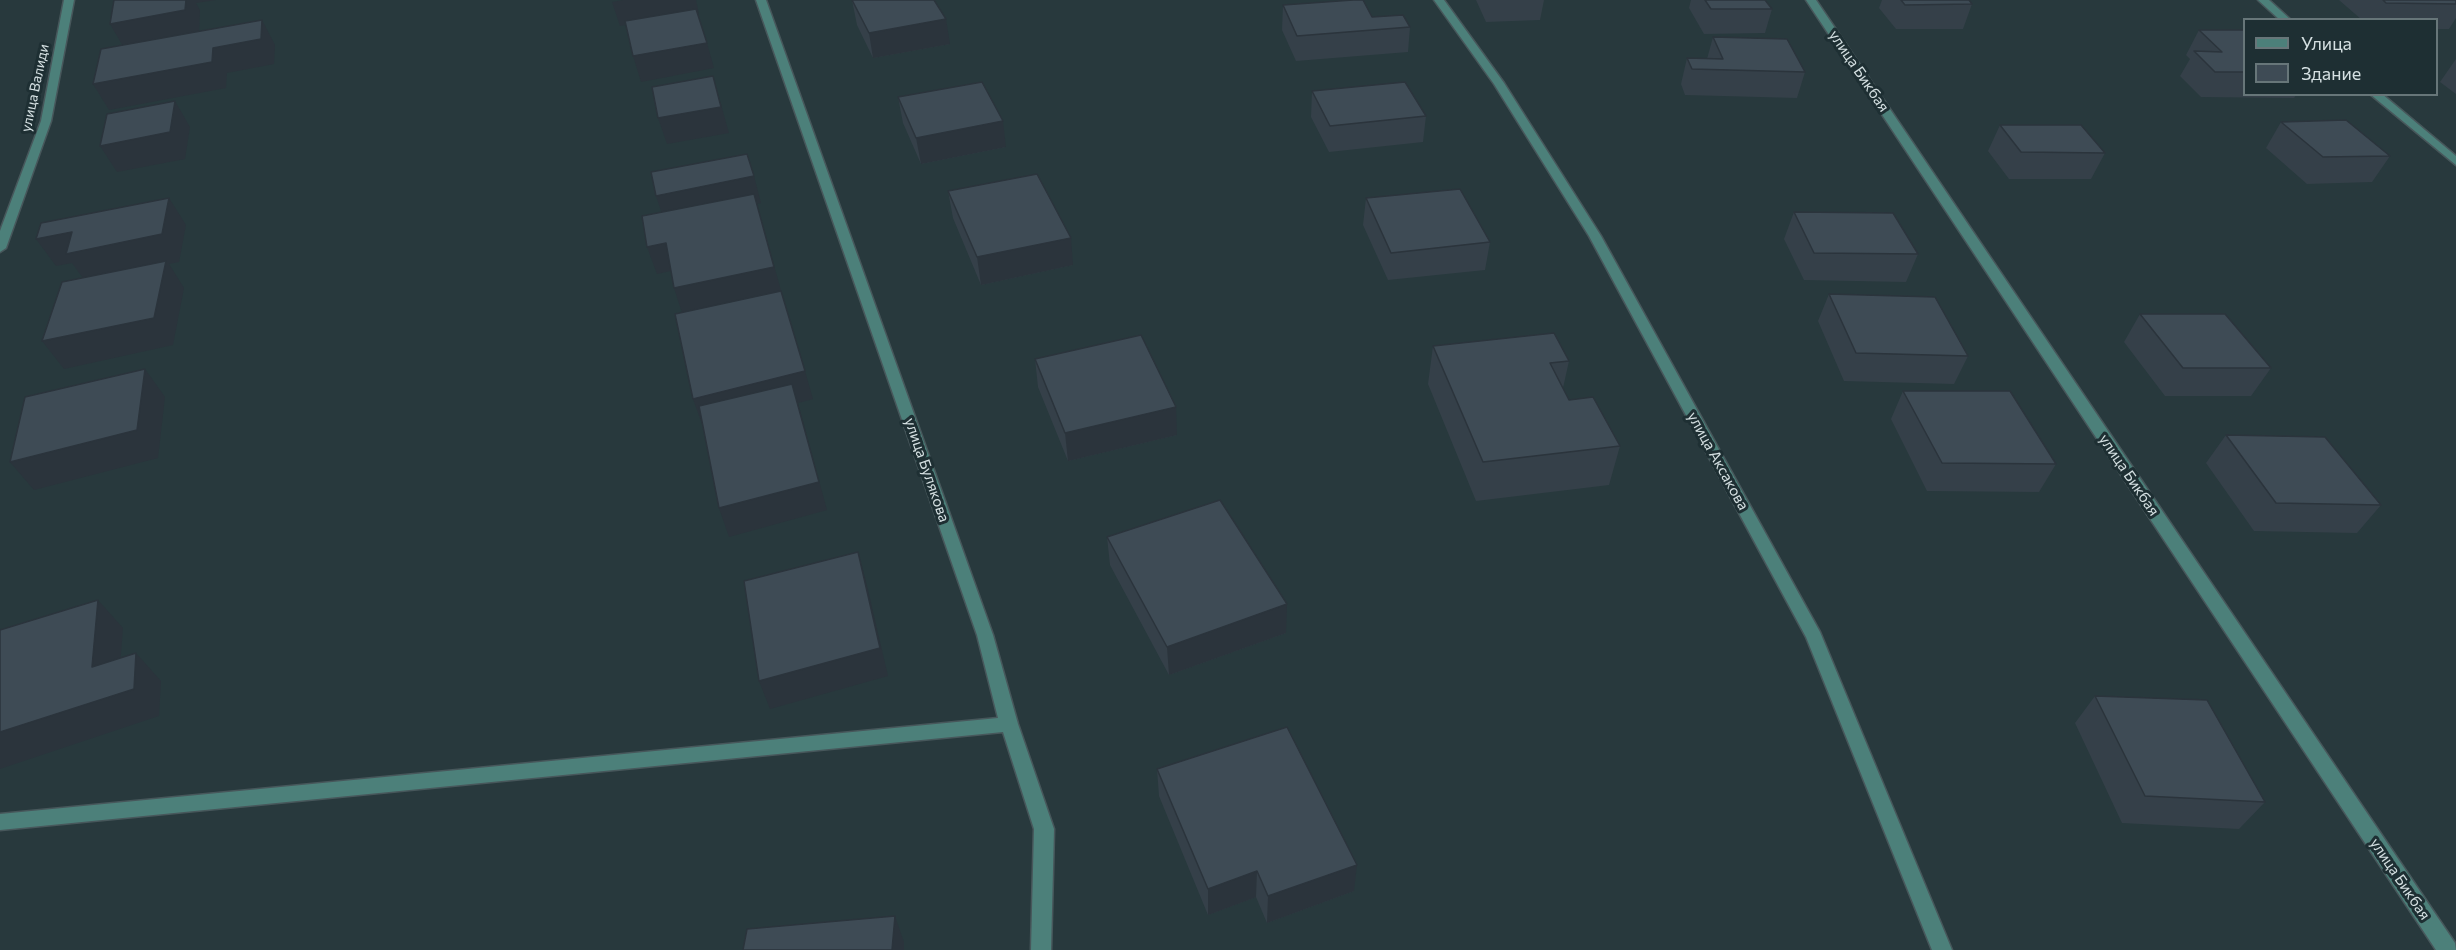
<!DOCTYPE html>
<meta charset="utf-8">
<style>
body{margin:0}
#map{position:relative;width:2456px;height:950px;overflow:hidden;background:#28393d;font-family:Commissioner,sans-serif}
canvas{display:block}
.legend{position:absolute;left:2243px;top:18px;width:195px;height:78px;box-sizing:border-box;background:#1e2f33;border:2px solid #677679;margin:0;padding:8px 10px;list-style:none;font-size:18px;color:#d5e0e2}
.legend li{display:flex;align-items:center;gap:12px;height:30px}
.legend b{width:30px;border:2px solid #677679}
</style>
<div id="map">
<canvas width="2456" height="950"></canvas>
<ul class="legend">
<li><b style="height:8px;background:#4c807a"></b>Улица</li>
<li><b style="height:16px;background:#3e4b55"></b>Здание</li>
</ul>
</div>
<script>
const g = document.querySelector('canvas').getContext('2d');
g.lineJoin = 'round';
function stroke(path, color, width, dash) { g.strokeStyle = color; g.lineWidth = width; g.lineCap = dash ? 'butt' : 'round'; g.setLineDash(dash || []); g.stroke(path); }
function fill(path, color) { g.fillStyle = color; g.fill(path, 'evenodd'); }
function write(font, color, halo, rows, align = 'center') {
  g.font = font + ' Commissioner,sans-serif'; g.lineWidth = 6; g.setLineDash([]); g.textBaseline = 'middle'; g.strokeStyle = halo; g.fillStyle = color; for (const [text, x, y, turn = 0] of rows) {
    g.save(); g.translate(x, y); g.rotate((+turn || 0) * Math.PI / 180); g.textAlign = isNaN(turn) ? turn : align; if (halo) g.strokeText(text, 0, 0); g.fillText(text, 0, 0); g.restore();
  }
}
const minor = new Path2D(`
 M64 0H74L51 121 6 248 0 252V231L41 121Z
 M756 0H766L993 635 1018 724 1054 829 1051 950H1031L1034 829 1003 732 0 830V814L998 718 977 635Z
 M1434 0H1444L1504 83 1601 236 1820 632 1952 950H1932L1806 637 1589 236 1494 84Z
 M1806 0H1816L2455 943 2456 950H2436Z
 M2258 0H2269L2291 20H2280Z
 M2370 94H2382L2456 156V165Z`);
const wall = new Path2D(`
 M852 0 950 44 873 58 857 25Z
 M1476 0H1544L1540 20 1486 22Z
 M1691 0H1765L1772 9 1765 33 1704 34 1689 8Z
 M1882 0H1969L1972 4 1963 29H1896L1879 8Z
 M2339 0H2456V18L2449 29H2436V20H2362Z
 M1283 5 1372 17 1410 27 1408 52 1296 61 1282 30Z
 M2199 30H2244V94H2297L2294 98 2201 97 2180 76 2190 59 2186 55Z
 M1713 37 1805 72 1797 98 1685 95 1681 84 1687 58 1707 59Z
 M2456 59V94L2440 82Z
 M1312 91 1426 116 1423 142 1329 152 1311 117Z
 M898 97 1006 147 921 164 903 123Z
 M2281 122 2390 156 2372 182 2307 184 2266 148Z
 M2000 125 2105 153 2091 179H2009L1988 151Z
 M948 191 1073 265 981 285 953 218Z
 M1366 198 1490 242 1485 270 1388 280 1363 225Z
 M1794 212 1918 254 1906 282 1804 280 1784 239Z
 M1829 294 1968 356 1954 384 1844 381 1818 321Z
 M2140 314 2271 368 2251 396H2165L2124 342Z
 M1433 346 1569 361 1563 388 1569 400 1620 446 1609 485 1476 501 1428 384Z
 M1035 359 1177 435 1068 461 1038 387Z
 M1903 391 2056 464 2039 492 1927 491 1891 419Z
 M2226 435 2381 505 2357 533 2254 531 2206 463Z
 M1107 537 1286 633 1169 675 1110 565Z
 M2095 696 2265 802 2239 829 2122 823 2075 723Z
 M1157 769 1354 891 1267 923 1256 897 1208 915 1159 796Z`);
const shadedWall = new Path2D(`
 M134 0H216L196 3 200 10 199 35 124 48 110 24Z
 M623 0H696L699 14 620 26 612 2Z
 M946 19 950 44 873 58 869 33Z
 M262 20 275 45 274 64 227 73 226 88 109 110 93 84 213 48Z
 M707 43 714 68 641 82 633 56Z
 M713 76 729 133 667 144 658 118Z
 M175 101 190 127 185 159 117 172 100 146Z
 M1003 121 1006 147 921 164 916 138Z
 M754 176 761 203 757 204 782 294 683 316 674 288 665 223 656 196Z
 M169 198 186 225 179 262 169 264 184 288 173 345 64 369 42 341 85 281 72 263 56 266 36 239 72 232Z
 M1071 238 1073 265 981 285 977 257Z
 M666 243 675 270 657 274 647 247Z
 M145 369 165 397 158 458 34 490 10 462Z
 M805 371 813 399 798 403 827 510 729 537 719 508 703 427 693 399Z
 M1176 407 1177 435 1068 461 1065 433Z
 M858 552 866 581 888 676 770 709 759 681Z
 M98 600 123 628 118 693 136 653 161 681 159 716 0 769V732L92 667Z
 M1287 604 1286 633 1169 675 1167 647Z
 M1357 865 1354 891 1267 923 1268 896Z
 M1257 871 1256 897 1208 915V889Z
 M895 916 904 942V950H892Z`);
const building = new Path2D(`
 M114 0H186L185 10 110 24Z
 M852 0H934L946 19 869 33Z
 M1353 0H1363L1372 17 1403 15 1410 27 1297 36 1283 5Z
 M1705 0H1765L1772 9H1711Z
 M1901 0H1969L1972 4 1905 5Z
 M2383 0H2456V4L2386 3Z
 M696 9 707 43 633 56 625 21Z
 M262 20 261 39 213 48 212 62 93 84 101 49Z
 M2199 30H2244V72H2215L2194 51 2222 52Z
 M1713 37 1787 39 1805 72 1692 69 1687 58 1723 59Z
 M713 76 721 107 658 118 652 87Z
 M982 82 1003 121 916 138 898 97Z
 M1405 82 1426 116 1330 126 1312 91Z
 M175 101 170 132 100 146 107 114Z
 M2346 120 2390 156 2323 157 2281 122Z
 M2000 125H2081L2105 153 2021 152Z
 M747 154 754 176 656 196 651 172Z
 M1037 174 1071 238 977 257 948 191Z
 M1460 189 1490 242 1391 253 1366 198Z
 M754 194 774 267 674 288 666 243 647 247 642 216Z
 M169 198 162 234 66 254 72 232 36 239 41 223Z
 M1794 212 1893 213 1918 254 1814 253Z
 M166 261 154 318 42 341 62 282Z
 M781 291 805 371 693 399 675 314Z
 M1829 294 1935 297 1968 356 1856 353Z
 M2140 314H2225L2271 368H2183Z
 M1554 333 1569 361 1550 363 1569 400 1593 397 1620 446 1483 462 1433 346Z
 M1141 335 1176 407 1065 433 1035 359Z
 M145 369 137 430 10 462 25 397Z
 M792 384 819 482 719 508 699 406Z
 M1903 391H2010L2056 464 1942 463Z
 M2226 435 2325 437 2381 505 2276 503Z
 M1220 500 1287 604 1167 647 1107 537Z
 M858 552 880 648 759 681 744 581Z
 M98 600 92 667 136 653 134 689 0 732V630Z
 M2095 696 2207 700 2265 802 2145 796Z
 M1287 727 1357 865 1268 896 1257 871 1208 889 1157 769Z
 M895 916 892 950H743L747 929Z`);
const farStreetnames = [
 ["улица Валиди",35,88,-78]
];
const streetNames = [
 ["улица Бикбая",1859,71,56],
 ["улица Аксакова",1718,461,61],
 ["улица Булякова",927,470,71],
 ["улица Бикбая",2129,475,56],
 ["улица Бикбая",2400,879,56]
];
stroke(minor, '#47575b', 3);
fill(minor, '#4c807a');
fill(wall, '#354049');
fill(shadedWall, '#2b343c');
fill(building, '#3e4b55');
stroke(building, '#2b343c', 1.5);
write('14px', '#d5e0e2', '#1e2f33', farStreetnames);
write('15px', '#d5e0e2', '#1e2f33', streetNames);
</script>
